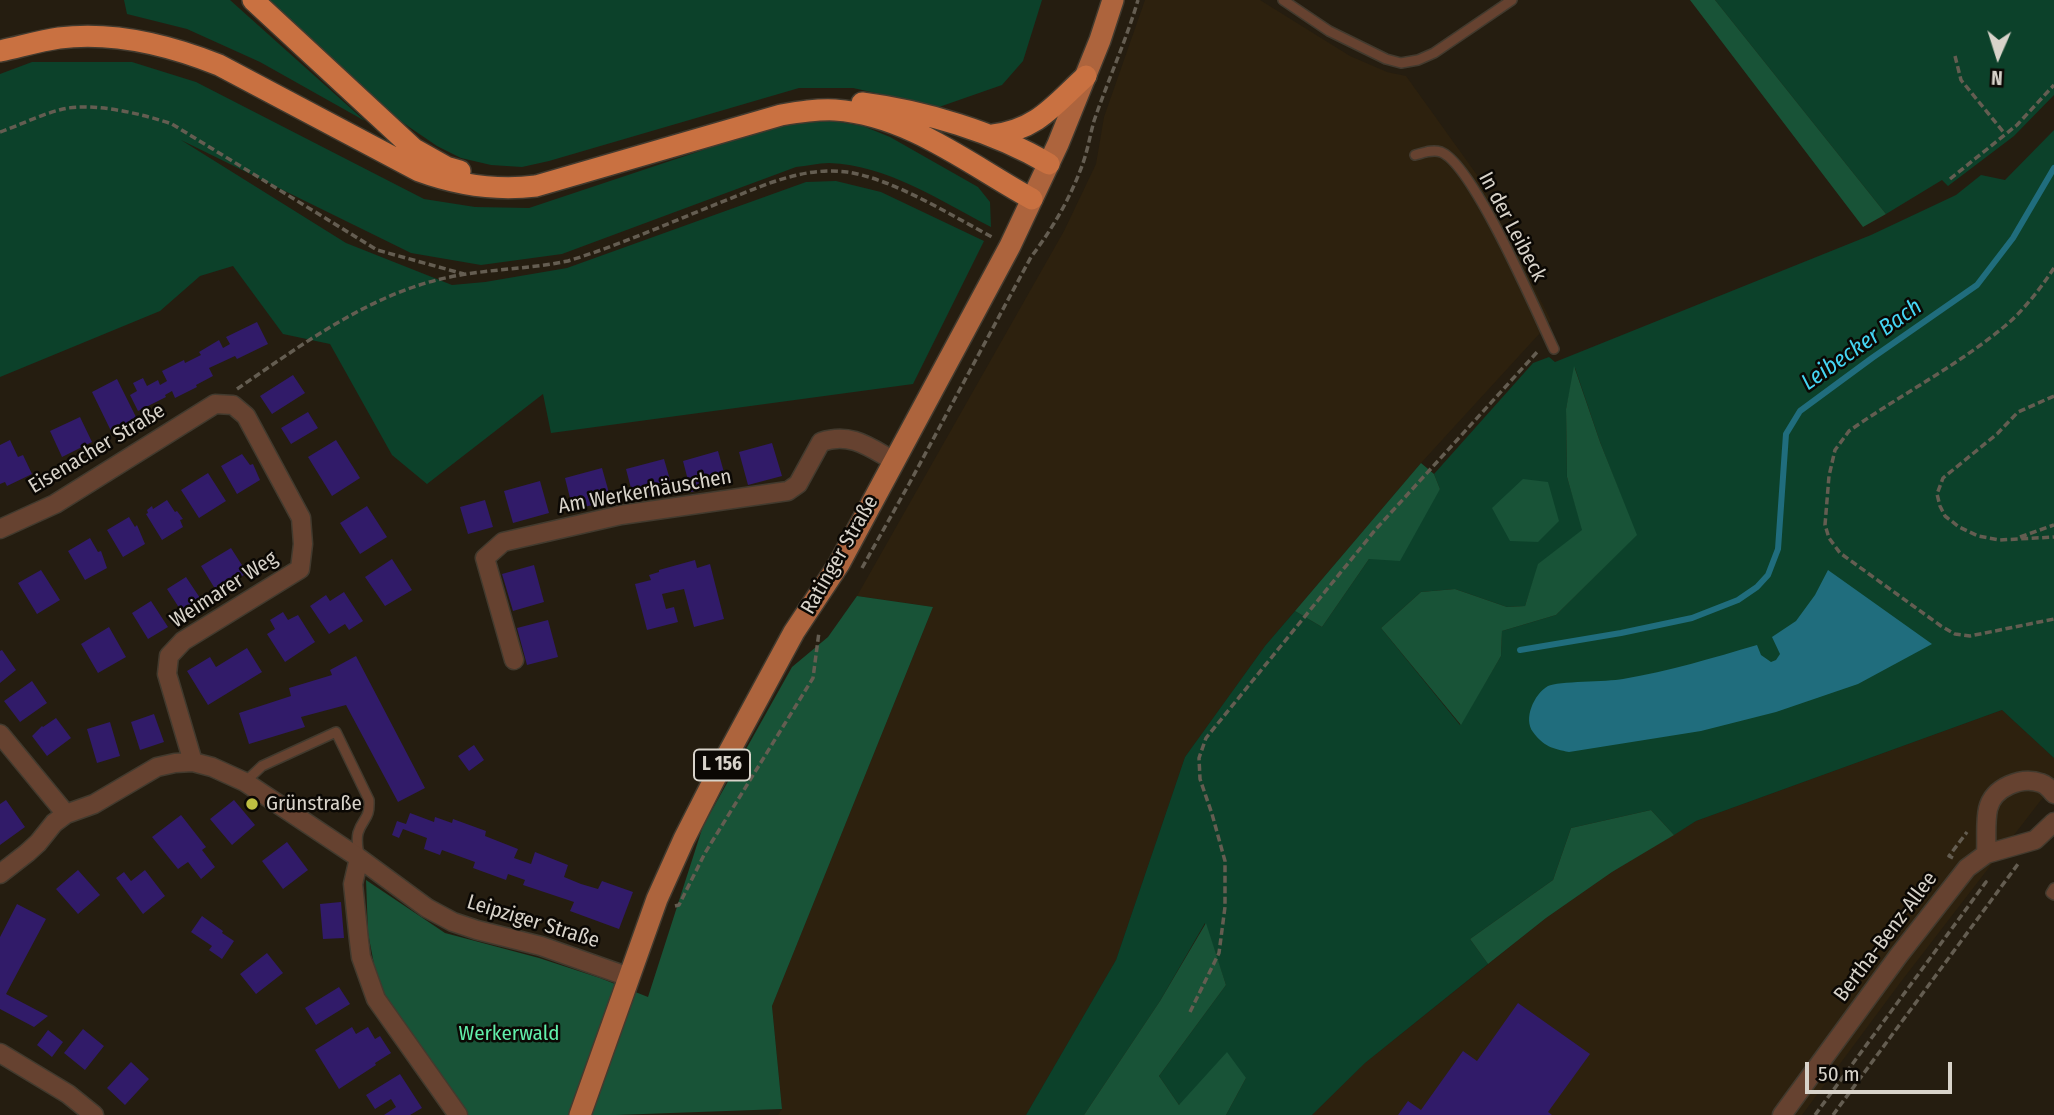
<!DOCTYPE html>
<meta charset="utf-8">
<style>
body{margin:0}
#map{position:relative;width:2054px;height:1115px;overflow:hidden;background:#251d10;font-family:"Fira Sans Condensed",sans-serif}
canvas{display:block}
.north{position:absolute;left:1963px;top:21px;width:70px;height:70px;-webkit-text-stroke:5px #0b0804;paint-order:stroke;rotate:183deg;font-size:19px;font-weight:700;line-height:28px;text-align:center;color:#d8d3ca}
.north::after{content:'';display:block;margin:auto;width:24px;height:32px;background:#d8d3ca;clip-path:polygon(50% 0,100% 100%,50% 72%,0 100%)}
.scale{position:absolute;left:1805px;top:1062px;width:147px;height:32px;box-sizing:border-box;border:4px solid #d8d3ca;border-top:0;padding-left:9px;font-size:21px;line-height:24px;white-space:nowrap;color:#d8d3ca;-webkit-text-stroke:5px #0b0804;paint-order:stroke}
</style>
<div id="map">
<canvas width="2054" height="1115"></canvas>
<div class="north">N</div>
<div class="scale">50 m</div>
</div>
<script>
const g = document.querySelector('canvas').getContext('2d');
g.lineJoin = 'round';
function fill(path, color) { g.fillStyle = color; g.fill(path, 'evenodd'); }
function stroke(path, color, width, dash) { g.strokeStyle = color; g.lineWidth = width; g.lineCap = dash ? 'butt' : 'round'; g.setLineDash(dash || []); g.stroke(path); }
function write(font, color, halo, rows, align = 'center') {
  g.font = font + ' "Fira Sans Condensed",sans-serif'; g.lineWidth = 5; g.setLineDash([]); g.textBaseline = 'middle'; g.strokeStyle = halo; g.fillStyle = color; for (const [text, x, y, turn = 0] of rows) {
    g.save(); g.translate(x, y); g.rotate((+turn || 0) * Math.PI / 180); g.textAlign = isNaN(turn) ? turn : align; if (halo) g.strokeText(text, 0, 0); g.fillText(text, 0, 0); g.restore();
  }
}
const built = new Path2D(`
 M1145 0H1260L1350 56 1387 72 1406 76 1477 175 1551 321 1421 463 1265 646 1185 757 1116 960 1026 1115H778L782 1109 772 1006 933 607 857 596 1064 231 1096 164 1104 117Z
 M2002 710 2054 758V787L2041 800 1900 983 1802 1115H1312L1365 1063 1546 918 1612 872 1696 821Z`);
const green = new Path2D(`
 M124 0H230L365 121 260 62 187 29 127 14Z
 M268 0H1042L1023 61 1002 85 939 107 853 88H799L549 161 522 167 491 165 461 158 437 146 368 99Z
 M1715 0H2054V95L2014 136 1948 186 1942 180 1886 214Z
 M32 62H132L196 82 424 199 475 207 529 208 781 124 808 120 833 121 863 126 890 137 978 187 990 202 991 227C940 201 888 165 829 163 818 163 807 166 796 167L562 254 481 265 411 253 181 140 346 243 452 285 485 282 567 268 806 182 836 181 881 192 984 241 913 384 551 433 543 394 427 484 392 455 330 344 283 334 233 266 200 276 160 311 0 377V74Z
 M2054 130V758L2002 710 1696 821 1674 835 1651 810 1571 828 1553 880 1470 939 1488 964 1365 1063 1312 1115H1226L1246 1078 1179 1105 1159 1076 1226 985 1205 923 1160 1001 1084 1115H1026L1116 960 1185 757 1265 646 1295 611 1322 627 1369 559 1440 489 1434 474 1533 363 1549 357 1555 362 1871 235 1956 195 1981 175 2005 180ZM1575 368 1600 442 1636 535 1556 615 1502 631 1501 656 1460 725 1381 628 1421 592 1455 589 1507 607 1525 606 1539 564 1583 530 1567 477 1566 409Z`);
const forest = new Path2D(`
 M1690 0H1715L1886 214 1863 227Z
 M1574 366 1600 442 1637 535 1556 615 1502 631 1501 656 1461 725 1381 628 1421 592 1455 589 1507 607 1525 606 1538 564 1582 530 1567 477 1566 409Z
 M1421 463 1434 474 1440 489 1400 561 1369 559 1322 627 1295 611Z
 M1523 479 1548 482 1559 521 1538 542 1510 541 1492 508Z
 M857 596 933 607 772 1006 782 1109 616 1115H466L379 990 368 933 366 880 445 933 539 958 600 978 648 997 703 826 792 667 828 637Z
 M1651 810 1674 835 1612 872 1546 918 1488 964 1470 939 1553 880 1571 828Z
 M1206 923 1226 985 1159 1076 1179 1105 1227 1052 1246 1078 1226 1115H1084L1160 1001Z`);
const water = new Path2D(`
 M1828 570 1932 644 1858 684 1776 712 1701 731 1569 752C1553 749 1543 746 1533 732 1523 719 1534 694 1548 686 1558 681 1607 682 1623 679 1669 671 1713 658 1757 645L1761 655 1771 662 1776 660 1780 654 1772 637 1796 621 1815 595Z`);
const stream = new Path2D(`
 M1520 650 1621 633 1692 618 1738 600 1757 587 1768 575 1778 549 1786 434 1800 411 1872 358 1977 285 2013 238 2054 168`);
const building = new Path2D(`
 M257 322 268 344 237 359 235 356 209 368 213 376 196 385 197 387 175 398 172 391 165 395 166 397 138 411 130 395 137 391 133 383 143 378 147 386 158 380 160 385 167 381 162 371 184 360 185 363 201 355 199 352 219 340 223 348 230 344 226 337Z
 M293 375 305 393 272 414 260 396Z
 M117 379 137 419 111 431 92 392Z
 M308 412 318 428 291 444 281 428Z
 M80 417 92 442 62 457 50 431Z
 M10 440 18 457 23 455 32 474 7 486 5 482 0 484V445Z
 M336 440 360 478 332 496 308 457Z
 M772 443 782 476 748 485 739 452Z
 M718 451 727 483 691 492 683 461Z
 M242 454 250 465 253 464 260 480 237 494 221 466Z
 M664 459 673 490 634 500 626 469Z
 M602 468 611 500 573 510 565 478Z
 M208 473 226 501 199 518 181 490Z
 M540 481 549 513 513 523 504 491Z
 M167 500 175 512 177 511 183 519 180 520 183 527 162 540 146 514 148 513 147 510 152 506 153 509Z
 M485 500 493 527 468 534 460 507Z
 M367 506 387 537 360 554 340 523Z
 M129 517 135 527 137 525 145 544 123 557 107 530Z
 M90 538 98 552 101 551 107 568 85 580 68 551Z
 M231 548 247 573 217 592 201 566Z
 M392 559 412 590 385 606 365 577Z
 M695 560 697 568 710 564 724 619 694 627 684 589 662 594 666 609 674 607 678 622 647 630 635 584 651 580 649 575 659 572V570Z
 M534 565 544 602 513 611 502 574Z
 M41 570 60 600 37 614 18 583Z
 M186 577 204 604 185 617 167 589Z
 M344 592 363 621 349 630 345 624 329 634 310 606 326 595 330 601Z
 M151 601 168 627 148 639 132 613Z
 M283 612 288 620 298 615 315 642 285 662 267 634 275 629 270 620Z
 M548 620 558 657 527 665 517 628Z
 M109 627 126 657 98 673 81 644Z
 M247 648 262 672 208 705 187 671 210 657 216 667Z
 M2 650 16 670 0 683V651Z
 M356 656 425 788 398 802 346 705 301 717 305 727 249 744 239 713 291 696 289 688 332 675 330 670Z
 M32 681 47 703 20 722 4 701Z
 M154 714 164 742 140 750 131 722Z
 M56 718 71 738 47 756 32 736 42 726 43 727Z
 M110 722 120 756 97 763 87 729Z
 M474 745 484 760 469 771 458 756Z
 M6 800 25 827 0 845V804Z
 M234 800 255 825 232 845 210 819Z
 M410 813 434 822 435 817 452 823 453 819 486 831 485 836 518 849 514 858 531 864 535 852 568 865 564 877 581 884 598 889 602 881 633 892 619 929 570 911 574 902 523 885 525 880 508 874 506 880 473 868 475 862 442 850 440 855 424 849 427 838 403 829 399 838 392 835 397 821 406 824Z
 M181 815 206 847 202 850 215 867 201 879 188 862 178 869 152 837Z
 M287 842 308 870 283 889 262 861Z
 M78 870 100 895 78 914 56 889Z
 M145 870 165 896 143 914 116 878 124 872 131 881Z
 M341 902 344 938 323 939 320 904Z
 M17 904 46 919 6 994 48 1016 34 1027 0 1009V937Z
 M202 916 223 931 222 933 234 941 222 959 209 950 212 946 191 932Z
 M267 953 283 973 256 994 240 974Z
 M339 987 350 1004 316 1025 305 1008Z
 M1518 1003 1590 1054 1548 1112 1552 1115H1398L1408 1101 1421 1110 1463 1051 1477 1061Z
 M352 1027 356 1034 368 1027 375 1039 380 1036 391 1053 375 1063 376 1065 339 1089 315 1050Z
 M83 1029 104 1046 85 1070 64 1053Z
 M48 1030 63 1042 52 1057 37 1045Z
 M131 1062 149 1079 125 1105 107 1088Z
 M400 1074 422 1108 410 1115H384L396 1107 391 1099 375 1109 366 1095Z`);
const path = new Path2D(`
 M1955 56 1961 80 2005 134
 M0 132C20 125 42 114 63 109 93 102 143 114 172 124L377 250 464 274
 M1950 179 2017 125 2054 85
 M2054 268C2040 289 2024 310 2005 326 1957 366 1900 395 1849 431L1835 450 1829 476 1825 525 1829 538 1840 553 1941 626 1955 634 1970 636 2054 619
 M237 389C303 344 371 293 450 277 484 270 519 269 552 264L568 261C620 245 669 223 719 203 760 187 802 166 847 172 894 179 952 216 994 238
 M2054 396 2018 412 1997 434 1943 478 1937 494 1940 506 1945 516 1959 527 1978 536 2000 540 2054 537
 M2020 537 2054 525
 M862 568 909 484 1031 257C1053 228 1071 197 1083 163 1088 149 1090 135 1094 121 1108 80 1126 41 1138 0
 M1953 858 1949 856 1967 832
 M675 906 679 905 705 853 813 678 819 632
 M1190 1012 1219 953 1225 907V861L1212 814 1200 779 1199 758 1206 738 1376 529 1539 350
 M1815 1115 1986 882 1982 879
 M1833 1115 2018 864`);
const lane = new Path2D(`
 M1283 0 1329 31 1386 59 1401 63 1418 60 1434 53 1512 0
 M1415 155C1423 153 1432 149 1441 152 1473 164 1537 313 1554 349
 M245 782 262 766 336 732 369 800C370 820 363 817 358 833 356 841 358 848 359 856
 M2054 888 2051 893 2054 895`);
const street = new Path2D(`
 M0 529 55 504 215 404 233 405 246 416 301 518 303 544 300 569 183 641 169 656 167 674 193 762
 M514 660 485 558 503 542 621 515 788 491 798 484 821 442C851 432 869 447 894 461
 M0 734 66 814
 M1986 854C1987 839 1985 823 1988 809 1993 787 2022 776 2041 783 2047 785 2050 789 2054 794
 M359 858 353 884 359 941 361 957 376 999 458 1115
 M0 874 27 853 38 843 54 823 66 814 94 804 157 767 175 763 193 762 212 767 245 782 359 858 427 908 453 922 477 930 541 946 629 977
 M0 1053 68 1094 94 1115
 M1782 1115 1899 955 1967 868 1986 854 2035 840 2054 822`);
const primary = new Path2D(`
 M580 1115 657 899 684 839 715 778 794 632 839 564 1010 246 1058 144 1100 40 1113 0`);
const highway = new Path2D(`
 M253 0 414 149 446 167 460 171
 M0 51C19 47 39 41 59 38 114 31 169 45 219 65L419 171C457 185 495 191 536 186L781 115C799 112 817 109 835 110 909 115 970 165 1032 199
 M862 103C924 111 995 132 1049 164
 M993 135C1038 129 1054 105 1086 76`);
const markers = [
 [252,804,7,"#bebf42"]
];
const shields = [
 [722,765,56]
];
const shieldNames = [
 ["L 156",722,765]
];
const streetNames = [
 ["In der Leibeck",1512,227,62],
 ["Eisenacher Straße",97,449,-31],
 ["Am Werkerhäuschen",645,492,-10],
 ["Ratinger Straße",840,555,-60],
 ["Weimarer Weg",224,590,-33],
 ["Leipziger Straße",533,922,17],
 ["Bertha-Benz-Allee",1886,937,-53]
];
const poiNames = [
 ["Grünstraße",266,804]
];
const parkNames = [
 ["Werkerwald",509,1034]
];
const waterNames = [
 ["Leibecker Bach",1862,345,-35]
];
fill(built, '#2d210e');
fill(green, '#0c412a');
fill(forest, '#185337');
fill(water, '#206d7d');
stroke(stream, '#206d7d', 6);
fill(building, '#311b69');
stroke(lane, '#423a2e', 12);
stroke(street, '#423a2e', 21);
stroke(primary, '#423a2e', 24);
stroke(highway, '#423a2e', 24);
stroke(path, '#645d51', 3.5, [7, 3.5]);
stroke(lane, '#664230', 9);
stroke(street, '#664230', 18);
stroke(primary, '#ad643d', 21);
stroke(highway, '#c97141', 21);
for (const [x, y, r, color] of markers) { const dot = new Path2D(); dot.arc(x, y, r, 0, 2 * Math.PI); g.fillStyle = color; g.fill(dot); stroke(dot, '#0b0804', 2.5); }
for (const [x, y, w] of shields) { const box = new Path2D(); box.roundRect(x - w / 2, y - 15.5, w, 31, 5); g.fillStyle = '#0b0804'; g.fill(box); stroke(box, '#d8d3ca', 2); }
write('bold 19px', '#d8d3ca', null, shieldNames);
write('21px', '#d8d3ca', '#0b0804', streetNames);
write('21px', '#d8d3ca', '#0b0804', poiNames, 'left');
write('21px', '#61efaa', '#0b0804', parkNames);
write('italic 23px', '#45d5f3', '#0b0804', waterNames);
</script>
